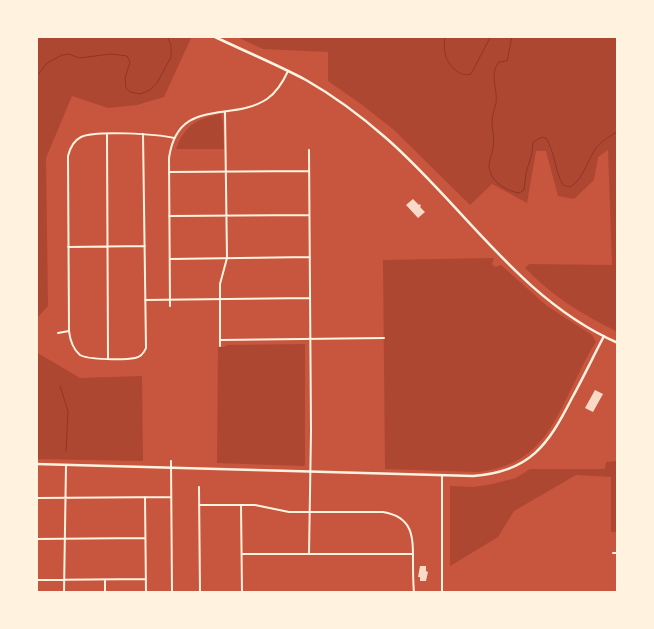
<!DOCTYPE html>
<style>
body{margin:0}
#map{position:relative;width:654px;height:629px;overflow:hidden;background:#c8553d;font-family:Jost,sans-serif}
canvas{display:block}
.frame{position:absolute;inset:0;border:38px solid #fff3e0;pointer-events:none}
</style>
<div id="map">
<canvas width="654" height="629"></canvas>
<div class="frame"></div>
</div>
<script>
const g = document.querySelector('canvas').getContext('2d');
g.lineJoin = 'round';
function fill(path, color) { g.fillStyle = color; g.fill(path, 'evenodd'); }
function stroke(path, color, width, dash) { g.strokeStyle = color; g.lineWidth = width; g.lineCap = dash ? 'butt' : 'round'; g.setLineDash(dash || []); g.stroke(path); }
const green = new Path2D(`
 M36 36H192L164 97 137 105 108 108 72 96 46 158 48 306 36 319Z
 M235 36H618V332C584 316 551 295 525 268L529 264 612 265 608 150 598 157 594 180 574 199 558 196 546 151H536L527 203 492 184 470 205 394 130 361 104 328 81V52L263 49Z
 M221 114 223 124 224 149H176C184 126 197 118 221 114Z
 M494 258 492 264 495 267 501 265 547 306 592 335 596 342C589 352 584 363 579 373 554 423 541 465 478 472L385 469 383 260Z
 M305 344V464L304 466 217 463 218 347H224L227 345Z
 M36 352 80 378 142 376 143 461 36 459Z
 M618 461V532H611V477L576 475 514 511 498 537 450 566V486L474 487 492 484 516 478 530 469H605L606 462Z`);
const stream = new Path2D(`
 M445 36C444 42 444 52 446 57 449 66 461 78 471 74L491 36
 M512 36 507 61 499 62C489 73 498 90 496 103 495 109 492 115 492 121 492 130 495 139 493 148 492 156 487 163 490 171 493 183 507 191 519 193L524 190 526 173 532 153 533 142 542 137 546 138C555 153 555 171 563 185L570 187C583 180 588 159 596 148 601 141 611 136 618 131
 M36 77 47 63 62 55 69 54 79 58 111 54 127 56 130 62 125 78 126 88 130 92 140 94 150 90 157 83 171 57V45L167 36
 M60 386 68 411 66 451`);
const building = new Path2D(`
 M413 199 419 205 420 204 421 206 420 207 425 212 418 218 406 205Z
 M595 390 603 394 593 412 585 408Z
 M420 566H426V571L428 572 426 581H420V577H418Z`);
const minor = new Path2D(`
 M107 134 108 358
 M143 134 146 348C144 353 141 357 135 358 125 360 88 360 80 355 73 349 70 340 69 331L68 156C70 148 73 141 81 137 95 130 157 134 174 138
 M169 172 309 171
 M169 216 309 215
 M68 247 145 246
 M170 259 310 257
 M145 300 310 298
 M170 306 169 158C178 96 231 123 267 99 277 92 283 82 288 71
 M58 333 69 331
 M220 340 384 338
 M220 346V284L227 258 225 112
 M171 461 172 593
 M199 487 200 593
 M145 497 146 593
 M36 498 171 497
 M200 505H255L289 512H383C413 517 413 536 413 561 413 572 413 582 414 593
 M241 505 242 593
 M36 539 145 538
 M613 553H618
 M242 554H413
 M309 554 311 431 309 150
 M36 580 146 579
 M105 580V593
 M64 593 66 465`);
const tertiary = new Path2D(`
 M442 476V593`);
const secondary = new Path2D(`
 M36 464 473 476C530 472 548 445 572 398 583 378 593 357 604 336`);
const primary = new Path2D(`
 M213 36C244 51 276 64 306 80 334 96 361 116 386 138 463 205 520 300 618 343`);
fill(green, '#ae4732');
stroke(stream, '#8f3625', 1);
fill(building, '#f7dbc8');
stroke(minor, '#fff3e0', 2);
stroke(tertiary, '#fff3e0', 2);
stroke(secondary, '#fff3e0', 2.5);
stroke(primary, '#fff3e0', 2.5);
</script>
